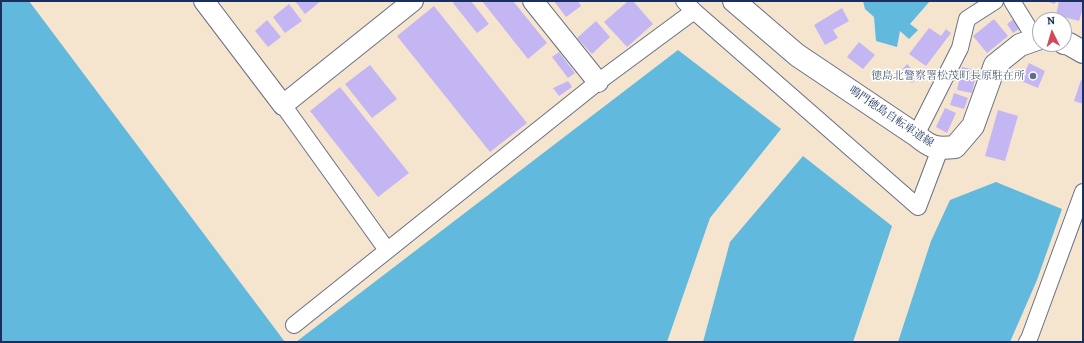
<!DOCTYPE html>
<meta charset="utf-8">
<style>
body{margin:0}
#map{position:relative;width:1084px;height:343px;overflow:hidden;background:#f6e5ce;font-family:Alegreya,serif}
canvas{display:block}
.frame{position:absolute;inset:0;border:2px solid #1b2f5e;pointer-events:none}
.north{position:absolute;left:1032px;top:12px;width:40px;height:40px;box-sizing:border-box;background:#fff;border:1px solid #a4acbf;border-radius:50%;rotate:355deg;font-size:11px;font-weight:700;line-height:16px;text-align:center;color:#1b2f5e}
.north::after{content:'';display:block;margin:auto;width:14px;height:18px;background:#d1495b;clip-path:polygon(50% 0,100% 100%,50% 72%,0 100%)}
</style>
<div id="map">
<canvas width="1084" height="343"></canvas>
<div class="frame"></div>
<div class="north">N</div>
</div>
<script>
const g = document.querySelector('canvas').getContext('2d');
g.lineJoin = 'round';
function fill(path, color) { g.fillStyle = color; g.fill(path, 'evenodd'); }
function stroke(path, color, width, dash) { g.strokeStyle = color; g.lineWidth = width; g.lineCap = dash ? 'butt' : 'round'; g.setLineDash(dash || []); g.stroke(path); }
function write(font, color, halo, rows, align = 'center') {
  g.font = font + ' Alegreya,"Noto Serif JP",serif'; g.lineWidth = 3; g.setLineDash([]); g.textBaseline = 'middle'; g.strokeStyle = halo; g.fillStyle = color; for (const [text, x, y, turn = 0] of rows) {
    g.save(); g.translate(x, y); g.rotate((+turn || 0) * Math.PI / 180); g.textAlign = isNaN(turn) ? turn : align; if (halo) g.strokeText(text, 0, 0); g.fillText(text, 0, 0); g.restore();
  }
}
const water = new Path2D(`
 M1 1H29L285 342H1Z
 M863 1H930L910 24 918 30 909 39 900 31 897 47 876 41 874 17 865 9Z
 M678 50 781 129 710 218 667 342H296Z
 M803 156 892 226 853 342H703L730 242Z
 M996 182 1062 209 1037 280 1010 342H898L931 241 950 200Z`);
const building = new Path2D(`
 M295 1H321L305 14Z
 M456 1H471L489 24 477 33 453 3Z
 M482 1H513L547 43 528 59Z
 M554 1H578L581 6 566 17Z
 M628 1H633L653 24 627 47 604 22Z
 M1045 1H1056L1055 4Z
 M1059 1H1083V8L1079 21 1056 15Z
 M289 4 302 21 285 33 273 17Z
 M434 6 527 123 490 152 397 36Z
 M842 8 849 21 833 30 838 38 825 45 814 25Z
 M1015 18 1022 27 1013 33 1007 24Z
 M994 19 1008 36 987 53 973 36Z
 M267 20 281 37 268 47 255 31Z
 M596 21 610 37 592 54 577 38Z
 M929 28 941 36 946 29 951 33 926 66 909 54Z
 M859 42 875 55 863 69 847 57Z
 M559 52 575 73 568 78 552 57Z
 M1029 63 1045 71 1038 88 1021 81Z
 M907 64 919 76 912 83 900 72Z
 M370 65 397 99 372 118 345 84Z
 M962 67 977 70 972 93 957 90Z
 M1081 80 1083 81V104L1074 101Z
 M568 81 572 87 559 96 553 88Z
 M340 87 409 173 378 197 310 111Z
 M954 93 968 98 964 109 950 105Z
 M945 108 956 113 947 133 936 127Z
 M998 110 1018 116 1005 161 985 156Z`);
const minor = new Path2D(`
 M684 1 694 11
 M1012 1 1036 40
 M283 105 387 250
 M916 135 960 48 967 19 995 1
 M294 325 598 82 694 11 918 207 940 149
 M1027 342 1029 339 1083 192`);
const tertiary = new Path2D(`
 M204 1 283 105 413 1
 M533 1 598 82`);
const secondary = new Path2D(`
 M734 1 797 55 916 135C931 148 936 149 955 147L973 126 995 65 1020 45 1040 38
 M1064 43 1069 44 1083 52`);
const markers = [
 [1033,76,4,"#5c6f8a"]
];
const serviceNames = [
 ["徳島北警察署松茂町長原駐在所",1025,76]
];
const streetNames = [
 ["鳴門徳島自転車道線",891,117,34]
];
fill(water, '#61b9de');
fill(building, '#c4b5f3');
stroke(minor, '#686f85', 18);
stroke(tertiary, '#686f85', 22);
stroke(secondary, '#686f85', 24);
stroke(minor, '#fff', 16);
stroke(tertiary, '#fff', 20);
stroke(secondary, '#fff', 22);
for (const [x, y, r, color] of markers) { const dot = new Path2D(); dot.arc(x, y, r, 0, 2 * Math.PI); g.fillStyle = color; g.fill(dot); stroke(dot, '#fff', 1.5); }
write('11px', '#4e5e75', '#fff', serviceNames, 'right');
write('11px', '#1b2f5e', '#fff', streetNames);
</script>
